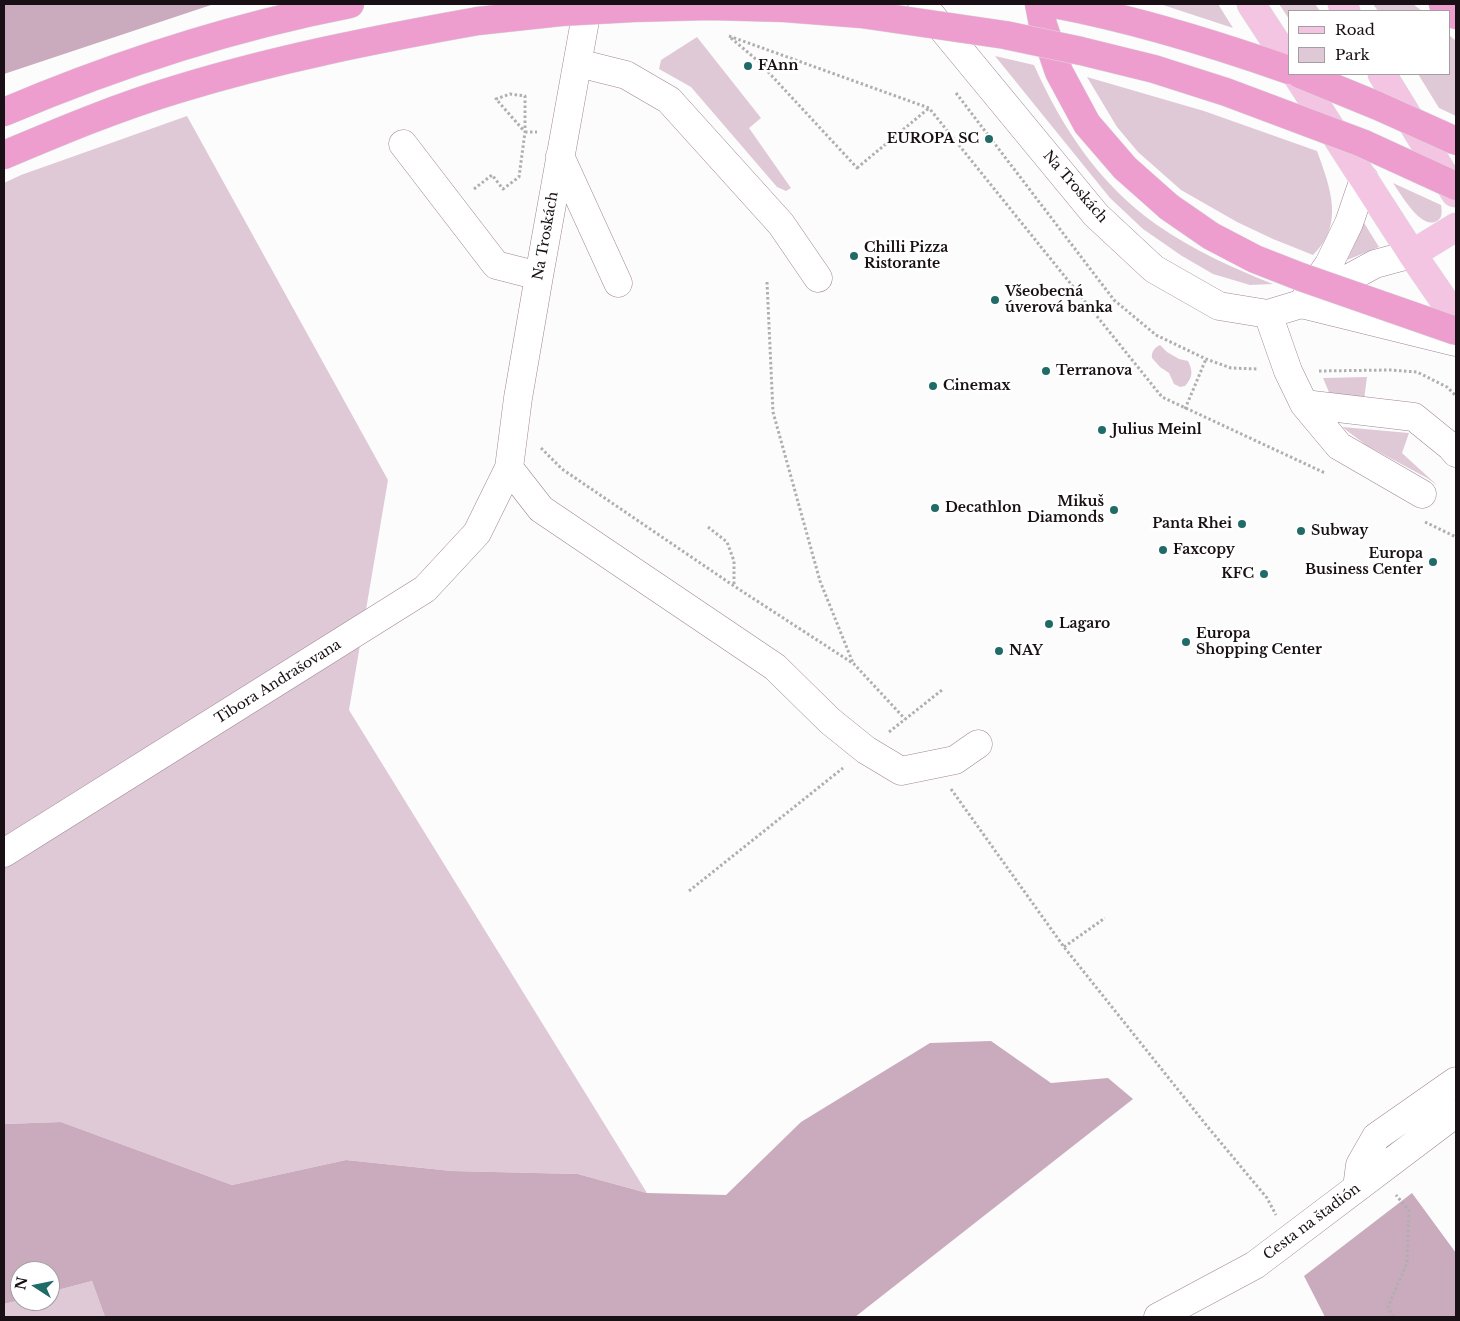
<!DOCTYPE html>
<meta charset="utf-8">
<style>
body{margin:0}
#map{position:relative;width:1460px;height:1321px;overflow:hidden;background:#fcfcfc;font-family:"Libre Baskerville",serif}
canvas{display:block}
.frame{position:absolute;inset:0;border:5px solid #191015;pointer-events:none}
.legend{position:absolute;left:1288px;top:10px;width:162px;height:65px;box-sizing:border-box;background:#fff;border:1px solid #a39fa1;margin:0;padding:6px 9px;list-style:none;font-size:15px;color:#191015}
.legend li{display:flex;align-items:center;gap:10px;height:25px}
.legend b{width:25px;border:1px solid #a39fa1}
.north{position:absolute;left:10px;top:1261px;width:50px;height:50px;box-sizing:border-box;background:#fff;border:1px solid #a39fa1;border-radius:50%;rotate:281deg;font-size:14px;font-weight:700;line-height:20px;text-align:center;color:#191015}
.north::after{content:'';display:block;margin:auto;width:18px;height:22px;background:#1f6b68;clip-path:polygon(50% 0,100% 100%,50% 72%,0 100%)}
</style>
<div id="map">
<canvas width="1460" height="1321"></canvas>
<div class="frame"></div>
<ul class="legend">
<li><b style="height:6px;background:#f4c5e2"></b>Road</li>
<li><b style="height:14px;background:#e0c9d6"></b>Park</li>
</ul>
<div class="north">N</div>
</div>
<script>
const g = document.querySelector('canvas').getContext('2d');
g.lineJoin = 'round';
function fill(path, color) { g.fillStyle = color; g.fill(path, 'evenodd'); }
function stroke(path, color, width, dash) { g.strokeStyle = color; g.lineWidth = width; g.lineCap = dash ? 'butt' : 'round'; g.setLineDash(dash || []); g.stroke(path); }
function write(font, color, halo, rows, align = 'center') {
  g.font = font + ' "Libre Baskerville",serif'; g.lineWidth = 5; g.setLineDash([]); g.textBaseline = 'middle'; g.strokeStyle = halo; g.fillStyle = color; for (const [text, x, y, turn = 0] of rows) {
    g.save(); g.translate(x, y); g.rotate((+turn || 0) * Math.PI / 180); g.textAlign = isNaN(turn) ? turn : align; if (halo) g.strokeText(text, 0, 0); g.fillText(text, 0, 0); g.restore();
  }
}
const green = new Path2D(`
 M1158 4H1218L1233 28 1163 5Z
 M1279 4H1315L1320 11H1289V19Z
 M1373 4H1413L1422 11H1378Z
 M1449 35 1456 41V116L1439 108 1418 74H1449Z
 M697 37 761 118 749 128 791 188 786 191 777 187 691 87 659 69 661 60Z
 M995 56 1034 65C1062 128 1100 185 1157 225 1193 250 1233 268 1273 284L1250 285 1213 274 1182 256 1143 229 1110 198Z
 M1087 77 1204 111 1317 151C1330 187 1345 224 1313 255L1273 239 1237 222 1181 190 1138 152 1117 127Z
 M187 116 388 480 349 710 647 1193 578 1174 452 1171 346 1160 232 1185 61 1122 4 1124V183L21 175Z
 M1393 183 1441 205C1442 212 1443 219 1435 222 1419 227 1401 194 1393 183Z
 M1361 218 1379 247 1347 260C1354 247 1359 234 1361 218Z
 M1160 345 1167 352 1179 359 1188 361C1193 371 1193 377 1185 386L1180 387 1174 384 1169 373 1160 367 1152 358C1151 352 1155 347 1160 345Z
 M1367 377 1364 400 1331 397 1323 378Z
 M1342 427 1409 433 1402 453 1437 485 1427 478 1366 445Z
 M92 1281 105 1317H4V1304L20 1300 50 1301V1292Z`);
const forest = new Path2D(`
 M4 4H214L4 74Z
 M991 1041 1051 1083 1108 1078 1133 1099 855 1317H105L92 1281 50 1292V1271H20V1300L4 1304V1124L61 1122 232 1185 346 1160 452 1171 578 1174 647 1193 726 1195 801 1122 930 1043Z
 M1412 1193 1456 1253V1317H1325L1304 1276Z`);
const path = new Path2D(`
 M729 36 929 108 1162 397 1325 473
 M731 38 758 61 859 170
 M956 93 1114 300 1156 335 1206 359 1231 368 1258 369
 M525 132H537
 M857 168 929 108
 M474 189 492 175 503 189 519 177 525 132V96L510 94 496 99 525 132
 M767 282 773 412 820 581 853 663
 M1319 371 1390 370 1417 372 1447 387 1456 396
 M1185 409 1206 359
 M541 448 562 469 734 586 854 664 905 719
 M1425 522 1456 537
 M708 527 727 542 734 561V585
 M889 732 942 690
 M951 789 1064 947 1207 1126 1267 1198 1276 1215
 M689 891 843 768
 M1064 947 1105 918
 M1393 1317 1388 1307 1407 1263 1409 1211 1396 1195`);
const minor = new Path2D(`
 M922 4 1096 215 1154 269 1219 306 1268 314 1301 304 1375 264 1412 254
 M578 63 626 75 669 100 781 224 818 278
 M403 144 496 265 539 276
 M560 156 618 283
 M1305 299 1329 264 1349 223 1364 179
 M1301 304 1455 342
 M1268 314 1288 371 1304 404 1339 446 1422 494
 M1304 404 1414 417 1451 447 1456 453
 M509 468 541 509 775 667 830 721 866 750 901 771 955 760 978 744
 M4 853 425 589 477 533 509 468 518 398 539 276 588 4
 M1357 1188 1360 1165 1376 1137 1456 1081
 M1158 1317 1255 1265 1456 1113`);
const major = new Path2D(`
 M1251 4 1289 62
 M1342 4 1346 11
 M1296 74 1412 254 1456 318
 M1382 74 1455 193
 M1412 254 1456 227`);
const highway = new Path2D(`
 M1039 4 1043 25 1059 72 1087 124 1125 168 1169 207
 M1054 4C1134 19 1212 43 1289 70
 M1443 4 1456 15
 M4 112C115 65 231 27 350 4
 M4 155C61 131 118 107 178 89 276 59 377 39 478 21`);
const highwayBridge = new Path2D(`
 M478 21 561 12 634 8 710 6 784 8 861 14 1005 35 1081 51 1154 69 1226 92 1362 143 1456 186
 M1300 74 1378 106 1456 141
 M1169 207 1211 236 1255 259 1301 277 1456 331`);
const markers = [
 [748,66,5,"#1f6b68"],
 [989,139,5,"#1f6b68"],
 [854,256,5,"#1f6b68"],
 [995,300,5,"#1f6b68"],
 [1046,371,5,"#1f6b68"],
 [933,386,5,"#1f6b68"],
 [1102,430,5,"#1f6b68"],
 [935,508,5,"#1f6b68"],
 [1114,510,5,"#1f6b68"],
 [1242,524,5,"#1f6b68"],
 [1301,531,5,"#1f6b68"],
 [1163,550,5,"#1f6b68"],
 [1433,562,5,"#1f6b68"],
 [1264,574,5,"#1f6b68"],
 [1049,624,5,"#1f6b68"],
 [1186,642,5,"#1f6b68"],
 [999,651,5,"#1f6b68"]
];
const poiNames = [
 ["FAnn",758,66],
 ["EUROPA SC",979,139,"right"],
 ["Chilli Pizza",864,248],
 ["Ristorante",864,264],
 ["Všeobecná",1005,292],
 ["úverová banka",1005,308],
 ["Terranova",1056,371],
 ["Cinemax",943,386],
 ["Julius Meinl",1112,430],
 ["Mikuš",1104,502,"right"],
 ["Diamonds",1104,518,"right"],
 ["Decathlon",945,508],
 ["Panta Rhei",1232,524,"right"],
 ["Subway",1311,531],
 ["Faxcopy",1173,550],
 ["Europa",1423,554,"right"],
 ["Business Center",1423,570,"right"],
 ["KFC",1254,574,"right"],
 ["Lagaro",1059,624],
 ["Europa",1196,634],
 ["Shopping Center",1196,650],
 ["NAY",1009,651]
];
const streetNames = [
 ["Na Troskách",1075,187,49],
 ["Na Troskách",546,236,-80],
 ["Tibora Andrašovana",278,682,-32],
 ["Cesta na štadión",1312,1222,-37]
];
fill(green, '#e0c9d6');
fill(forest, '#caabbd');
stroke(minor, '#a08695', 29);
stroke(major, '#dad9da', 29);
stroke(highway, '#dad9da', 29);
stroke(path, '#b1aeb0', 3, [2.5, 2.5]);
stroke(minor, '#fff', 28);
stroke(major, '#f4c5e2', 28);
stroke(highway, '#ed9ecf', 28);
stroke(highwayBridge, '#dad9da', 29, []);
stroke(highwayBridge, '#ed9ecf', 28);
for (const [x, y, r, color] of markers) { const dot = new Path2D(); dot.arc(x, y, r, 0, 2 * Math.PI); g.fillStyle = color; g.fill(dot); stroke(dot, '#fff', 2); }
write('bold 14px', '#191015', '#fff', poiNames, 'left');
write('14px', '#191015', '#fff', streetNames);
</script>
